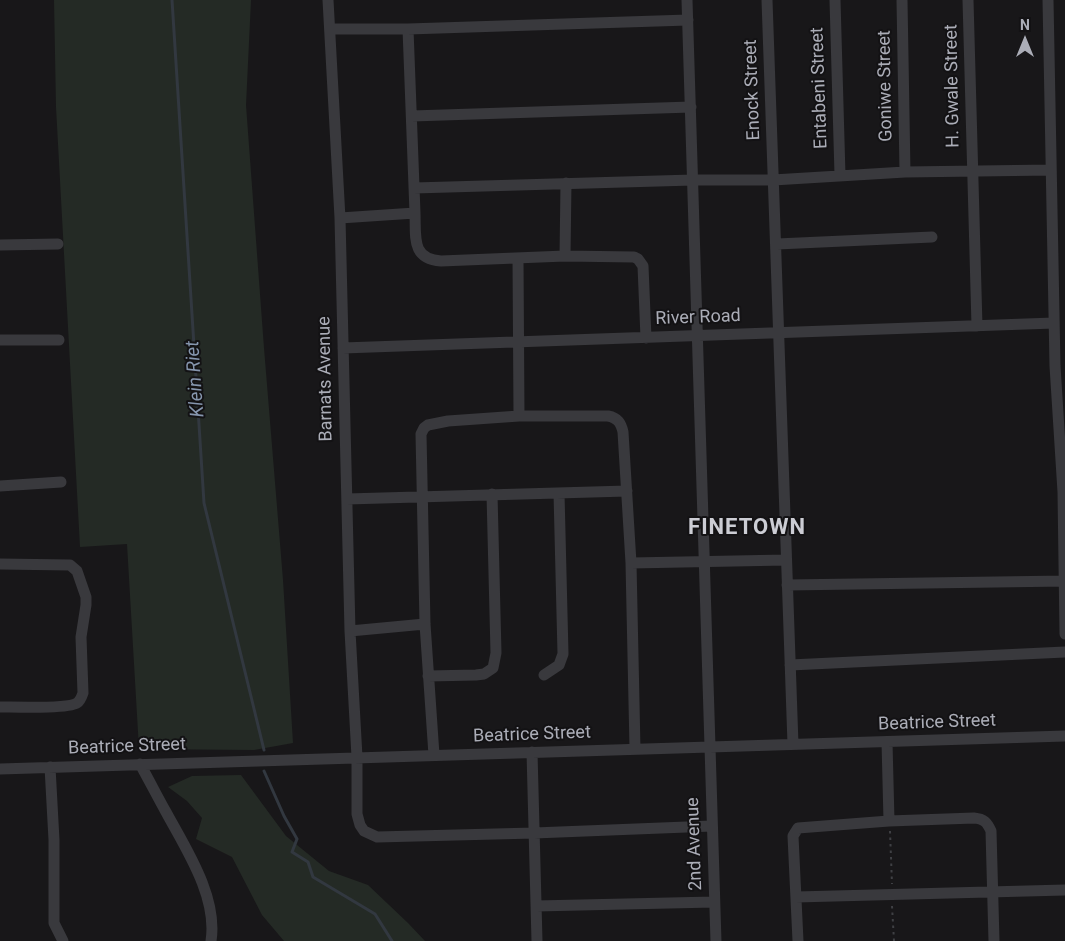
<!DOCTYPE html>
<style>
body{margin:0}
#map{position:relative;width:1065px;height:941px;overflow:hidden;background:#181719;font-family:Roboto,sans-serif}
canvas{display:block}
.north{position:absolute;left:1000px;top:15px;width:50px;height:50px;-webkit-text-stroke:4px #131214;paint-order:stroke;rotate:0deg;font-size:14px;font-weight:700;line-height:20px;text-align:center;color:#abadb7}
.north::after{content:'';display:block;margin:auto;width:18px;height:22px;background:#abadb7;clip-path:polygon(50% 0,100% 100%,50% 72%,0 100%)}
</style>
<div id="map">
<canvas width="1065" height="941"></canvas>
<div class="north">N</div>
</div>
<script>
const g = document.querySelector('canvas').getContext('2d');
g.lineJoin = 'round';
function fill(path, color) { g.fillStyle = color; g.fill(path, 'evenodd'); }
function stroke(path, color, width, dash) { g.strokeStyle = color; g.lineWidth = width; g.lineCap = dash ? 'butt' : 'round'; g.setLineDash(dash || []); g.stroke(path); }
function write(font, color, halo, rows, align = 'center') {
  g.font = font + ' Roboto,sans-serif'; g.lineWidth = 4; g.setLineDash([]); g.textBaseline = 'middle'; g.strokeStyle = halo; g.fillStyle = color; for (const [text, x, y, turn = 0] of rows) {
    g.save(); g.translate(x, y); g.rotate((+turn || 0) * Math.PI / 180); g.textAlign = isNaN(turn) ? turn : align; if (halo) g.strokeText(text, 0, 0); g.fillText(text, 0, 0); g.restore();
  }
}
const green = new Path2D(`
 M54 0H251L246 105 264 348 283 580 293 743 254 750 139 749 127 544 80 547 56 107Z
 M241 775 286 836 329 871 368 885 408 923 425 941H284L262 915 232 857 196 839 202 818 187 801 168 787 192 776Z`);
const stream = new Path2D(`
 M172 0 204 503 264 750
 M264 771 284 816 297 839 292 852 308 862 313 877 375 914 392 941`);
const path = new Path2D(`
 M890 831 892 884
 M892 906 894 941`);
const minor = new Path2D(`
 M328 0 340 218 350 631 357 757V814L360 825 364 831 377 837 534 833 712 826
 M687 0 716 941
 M767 0 793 744
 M835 0 840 175
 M902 0 905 172
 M968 0 977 326
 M1048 0 1055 366 1063 492 1065 634
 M330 29H408L688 20
 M408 29 415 213C416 237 411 259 441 261L565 256 634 257 638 259 643 266 646 338
 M412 116 691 107
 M414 188 693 180H773L905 172 1051 170
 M340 218 415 213
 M777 244 932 237
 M0 245 58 244
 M565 256 566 183
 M518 258 519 416
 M0 340H59
 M343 348 1054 323
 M0 486 61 482
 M347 499 627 491
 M631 563 786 560
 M0 564 70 565 77 571 86 597V605L81 637 83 693C82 696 80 701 77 703 68 709 14 707 0 707
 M787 585 1065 581
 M350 631 425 624
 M790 665 1065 652
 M544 675 559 665 563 654 559 493
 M428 676 476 675 484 674 493 668 496 653 492 494
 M887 742 889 821
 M532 752 537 941
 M434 755 425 624 421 434 424 428 428 425 448 421 519 416H608C618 418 621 423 623 432L631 563 635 749
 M140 764C149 780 157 796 166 812 186 849 218 897 211 941
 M50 767 54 840V923L63 941
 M0 769 1065 736
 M796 897 1065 890
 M536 906 714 902
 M798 941 793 836 798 828 889 821 974 818C984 819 987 822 991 831L994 941`);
const streetNames = [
 ["Goniwe Street",886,86,-91],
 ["H. Gwale Street",953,86,-91],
 ["Entabeni Street",820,88,-92],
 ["Enock Street",753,90,-92],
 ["River Road",698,318,-2],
 ["Barnats Avenue",326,379,-91],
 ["Beatrice Street",937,723,-2],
 ["Beatrice Street",532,735,-2],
 ["Beatrice Street",127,747,-2],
 ["2nd Avenue",695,844,-92]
];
const waterNames = [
 ["Klein Riet",196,379,-94]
];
const districtNames = [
 ["FINETOWN",747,528]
];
fill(green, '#242a25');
stroke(stream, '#323840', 3);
stroke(path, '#3f4044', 2, [2.5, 4]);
stroke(minor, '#39393d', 11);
write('18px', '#abadb7', '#131214', streetNames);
write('italic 19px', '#8696ae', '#131214', waterNames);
g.letterSpacing = '1px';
write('bold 22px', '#cccdd4', '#131214', districtNames);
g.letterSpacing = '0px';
</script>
